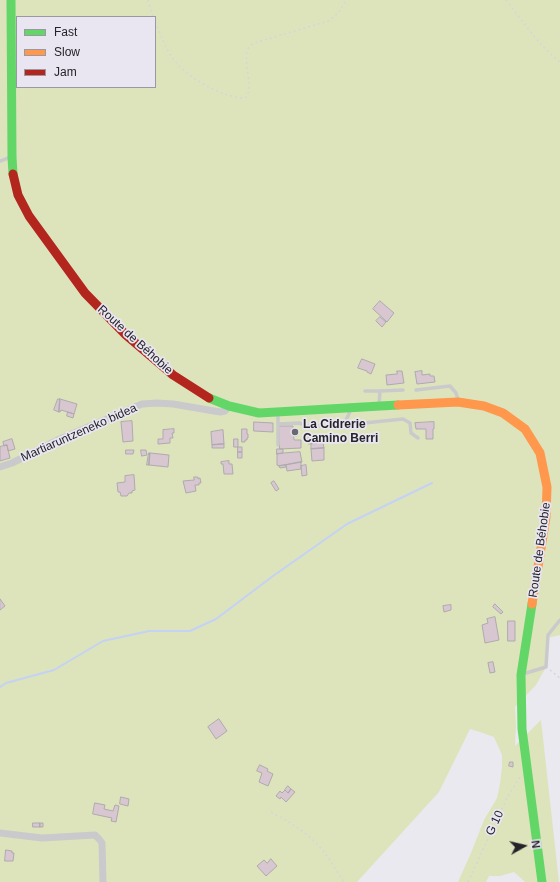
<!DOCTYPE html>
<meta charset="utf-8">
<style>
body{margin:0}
#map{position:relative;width:560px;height:882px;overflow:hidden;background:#eae9ef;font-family:Helvetica,sans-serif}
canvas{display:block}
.legend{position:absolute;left:16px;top:16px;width:140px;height:72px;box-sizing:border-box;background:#e9e6f2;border:1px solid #9b98a1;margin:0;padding:5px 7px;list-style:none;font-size:12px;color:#252328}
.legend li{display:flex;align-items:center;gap:8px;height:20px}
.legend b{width:20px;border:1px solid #9b98a1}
.north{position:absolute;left:504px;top:826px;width:40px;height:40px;-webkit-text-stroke:3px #e9e6f2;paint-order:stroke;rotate:82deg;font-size:11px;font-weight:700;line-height:16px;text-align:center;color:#252328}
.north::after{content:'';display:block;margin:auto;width:14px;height:18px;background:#252328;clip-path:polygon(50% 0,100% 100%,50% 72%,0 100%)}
</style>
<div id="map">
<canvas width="560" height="882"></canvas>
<ul class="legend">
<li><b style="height:5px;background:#63d668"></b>Fast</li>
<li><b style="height:5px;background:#ff974d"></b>Slow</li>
<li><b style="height:5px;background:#b3261e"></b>Jam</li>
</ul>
<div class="north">N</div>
</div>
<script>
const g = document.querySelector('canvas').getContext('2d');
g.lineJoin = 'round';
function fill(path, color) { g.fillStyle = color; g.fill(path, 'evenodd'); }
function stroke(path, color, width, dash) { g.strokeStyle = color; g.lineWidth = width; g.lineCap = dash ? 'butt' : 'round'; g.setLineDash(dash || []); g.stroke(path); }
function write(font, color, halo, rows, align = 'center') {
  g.font = font + ' Helvetica,sans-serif'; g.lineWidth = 3.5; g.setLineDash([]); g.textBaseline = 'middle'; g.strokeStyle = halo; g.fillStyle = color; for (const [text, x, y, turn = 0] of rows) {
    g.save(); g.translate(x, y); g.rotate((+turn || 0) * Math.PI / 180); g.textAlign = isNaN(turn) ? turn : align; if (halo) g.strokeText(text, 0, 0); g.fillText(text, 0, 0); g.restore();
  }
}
const green = new Path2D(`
 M0 0H560V635L548 638 546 667 536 685 515 707 516 725 515 746 541 720 559 882H525L514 872 500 876H489L486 882H458L471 853 484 820 497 798 500 784 502 767V755L494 737 480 732 470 729 439 792 357 882H0ZM17 17H155V87H17Z`);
const stream = new Path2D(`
 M0 687 6 683 54 670 103 641 149 631H190L216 619 273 576 347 524 432 483`);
const building = new Path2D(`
 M380 301 394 313 387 322 373 309Z
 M380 317 386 322 382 327 376 321Z
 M362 359 375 364 371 374 367 372V371L358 368Z
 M397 371H402L404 383 387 385 386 375 397 374Z
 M422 371V375L430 374V376H434L435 382 417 384 415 372Z
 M58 399H60L59 412 54 410Z
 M60 399 77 404 74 414 61 410 60 412H59Z
 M68 412 74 414 73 418 67 416Z
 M132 421 133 441 123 442 121 422Z
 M254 422 273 423V432L254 431Z
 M434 422V429H433V439H426V429H416L415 423Z
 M279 426H293L294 440H301V448L280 449Z
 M174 429V433H172L173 438H170V443L158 444V439H163V430Z
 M242 429H247V434H248V438H247V440H245V442H242Z
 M294 429H297V436H294Z
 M223 430 224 444 212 445 211 432Z
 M323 437V443L308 444V438Z
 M12 439 15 449 8 451 7 445 4 446 3 442Z
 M234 439H238V447H234Z
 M323 443 324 448 311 449V444Z
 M224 444V448H212V445Z
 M7 445 10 458 0 461V447Z
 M238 447H242V452H238Z
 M324 448V460L312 461 311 449Z
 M277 449H283V453L277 454Z
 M126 450H134L133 454H126Z
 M141 450H146L147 455 142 456Z
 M238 452H242V458H238Z
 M300 452 302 462 279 466 277 465V454Z
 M149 453H150L149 465H147Z
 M150 453 169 455 168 467 149 465Z
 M229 461V464H232L233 474H224L223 464H221V462Z
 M301 462V469L287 471 286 465Z
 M286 465V467L280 468 279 466Z
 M306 465 307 475 302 476 301 466Z
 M134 475 135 490 132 491V493H129L127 496H121L120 492H118L117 483 125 482V476Z
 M194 477H198V479L200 478 201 483H199V485H195L196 491 186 493 183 481 194 480Z
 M274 481 279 489 276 491 271 483Z
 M0 599 5 606 0 610Z
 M495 604 503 612 501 614 493 607Z
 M451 605V610L444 612 443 606Z
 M495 617 499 640 485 643 482 625 488 623 487 619Z
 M508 621H515V641H508Z
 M493 662 495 672 490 673 488 663Z
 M219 719 227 731 216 739 208 727Z
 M510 762H513V767L509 766Z
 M260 765 268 769 267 771 273 774 268 786 259 782 262 773 257 771Z
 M288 786 291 789 288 793 285 790Z
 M291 789 295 792 286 802 281 797 280 799 276 796 280 791 282 793 285 790 288 793Z
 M121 797 129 799 128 806 120 804Z
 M95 803 105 805 104 809 113 811 115 805 119 806 116 822 111 821 112 818 93 814Z
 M33 823H40V827H33Z
 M40 823H43V827H40Z
 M6 850 12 851V853H14L13 861H5Z
 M271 859 277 866 266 876 257 866 264 860 267 863Z`);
const path = new Path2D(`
 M148 0 153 17
 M506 0C522 20 540 47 560 62
 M155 22C160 32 165 47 171 56 184 74 206 88 228 95 232 96 243 100 246 97 255 86 240 57 250 46 252 44 255 43 258 42L328 21C338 15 341 9 346 0
 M550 670 560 678
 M271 812C288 821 303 830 317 844 328 855 335 869 344 882
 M468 882 507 798 520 777`);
const lane = new Path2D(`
 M0 161 11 157
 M416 390 450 386 456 393 458 400
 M365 391H380L403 390
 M379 405 380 391
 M278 413V424L299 423 308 426H335L403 419 410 423 411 433 418 438
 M278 424V445
 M344 425 351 409
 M523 674 546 667 548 635 560 620`);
const street = new Path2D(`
 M0 467 12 463 60 439 128 410 142 404 157 403 173 404 220 412 225 411 229 406
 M0 833 42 838 95 835 99 839 102 843 103 882`);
const fast = new Path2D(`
 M11 0 12 157 13 174
 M209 398 229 406 259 413 398 405
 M532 604 521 675 522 729 542 882`);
const slow = new Path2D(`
 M398 405 458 402 484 406 503 413 525 429 540 453 547 487 546 517 532 604`);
const jam = new Path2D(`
 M13 174 18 195 29 216 85 293 126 335 173 375 209 398`);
const markers = [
 [295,432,4,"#6a686e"]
];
const streetNames = [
 ["Route de Béhobie",135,340,42],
 ["Martiaruntzeneko bidea",79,433,-24],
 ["Route de Béhobie",540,550,-82],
 ["G 10",495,823,-65]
];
const poiNames = [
 ["La Cidrerie",303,425],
 ["Camino Berri",303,439]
];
fill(green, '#dde4bc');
stroke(stream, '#c3d2f5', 2);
fill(building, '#d8c6d0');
stroke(building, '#aeabaf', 1);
stroke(path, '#d6d5d8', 1.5, [2, 3]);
stroke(lane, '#cacacc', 3.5);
stroke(street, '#cacacc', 7);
stroke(fast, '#63d668', 9);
stroke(slow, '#ff974d', 9);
stroke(jam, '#b3261e', 9);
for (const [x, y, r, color] of markers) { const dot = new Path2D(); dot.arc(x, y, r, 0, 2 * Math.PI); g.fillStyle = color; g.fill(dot); stroke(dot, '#e9e6f2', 1.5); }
write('12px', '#252328', '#e9e6f2', streetNames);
write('bold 12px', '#252328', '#e9e6f2', poiNames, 'left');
</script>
